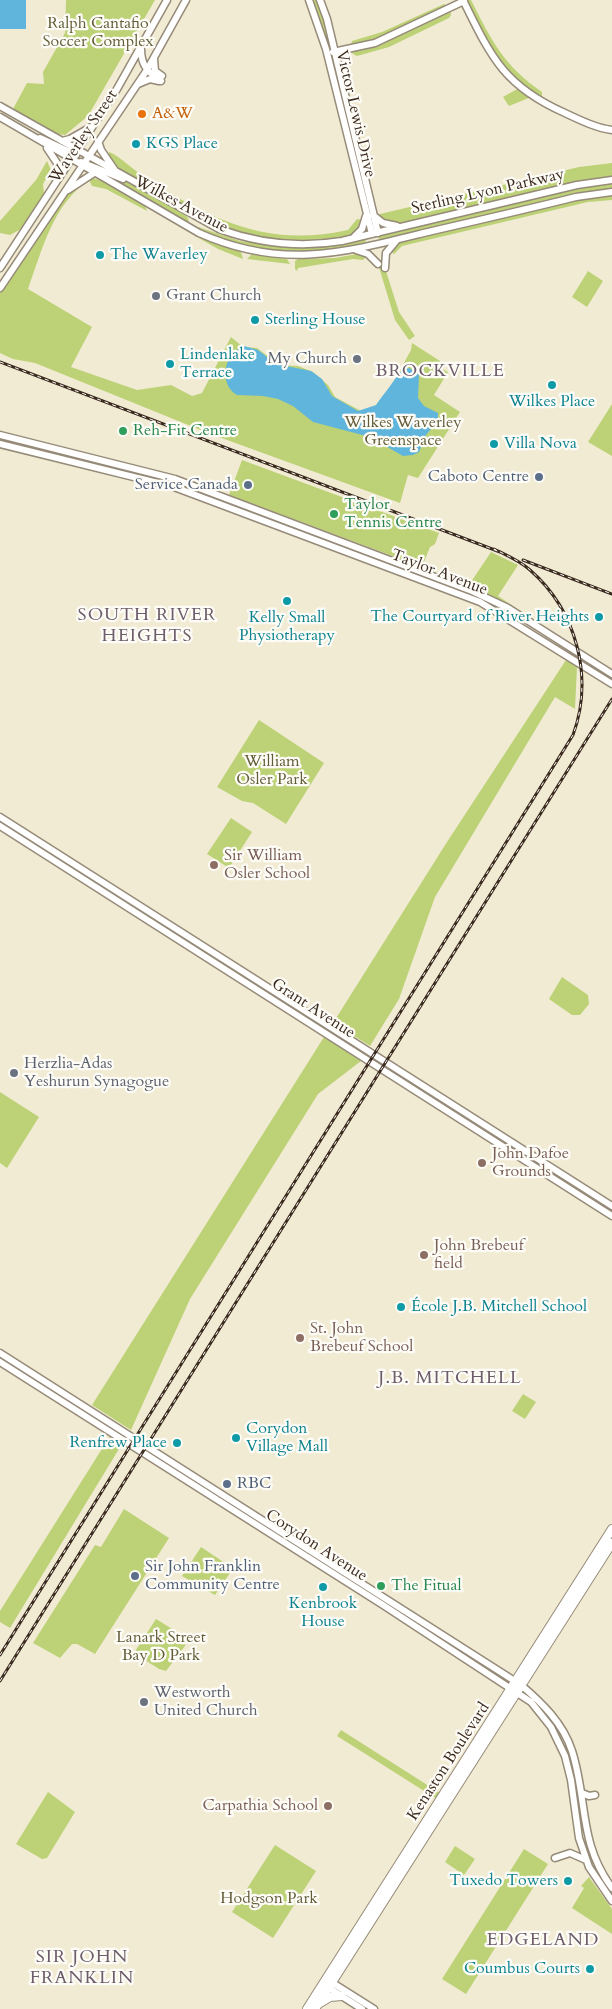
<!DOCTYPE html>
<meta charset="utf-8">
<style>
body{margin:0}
canvas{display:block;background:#f1ebd3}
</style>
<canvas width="612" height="2009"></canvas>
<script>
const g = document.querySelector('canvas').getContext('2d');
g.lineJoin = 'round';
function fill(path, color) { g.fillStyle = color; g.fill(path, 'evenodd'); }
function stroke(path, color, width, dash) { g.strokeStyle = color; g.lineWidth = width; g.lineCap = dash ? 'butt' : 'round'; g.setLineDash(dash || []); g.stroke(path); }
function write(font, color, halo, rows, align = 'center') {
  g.font = font + ' Cardo,serif'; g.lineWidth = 4.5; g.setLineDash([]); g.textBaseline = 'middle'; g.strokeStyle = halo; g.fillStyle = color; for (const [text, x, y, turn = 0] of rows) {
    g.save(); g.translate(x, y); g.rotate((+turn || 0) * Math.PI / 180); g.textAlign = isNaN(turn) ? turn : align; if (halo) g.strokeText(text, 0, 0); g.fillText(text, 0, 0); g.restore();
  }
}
const green = new Path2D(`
 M66 0H155L88 116 65 135 53 133 0 104V102L13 109 27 83 44 84 43 72 65 33Z
 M309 0H320L366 185 359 187 326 49Z
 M463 0H471C491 40 504 66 542 92V103L531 97 509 106 503 97 519 88 503 70Z
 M444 4 450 8 451 15 449 18 389 47 357 56 353 54 350 49 352 41 382 32Z
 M109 152C115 153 137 172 145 178 213 220 266 248 348 230L357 219 363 220C361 236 342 239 329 240 316 241 301 244 287 243 223 237 170 199 116 168L109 158Z
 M47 161 51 170 43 184 44 193 21 229 10 235 0 233V221L36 180Z
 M89 161 184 214 188 218 189 224 86 166Z
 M612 163V200L588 202 402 246 394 254 388 249 391 245 380 244 378 233 399 227 376 218 380 214 579 167Z
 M83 175 100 180 145 205 147 211 106 189 92 186 89 180C53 204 42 250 28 289L92 327 71 367 137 390 171 385 192 396 202 393 231 337 243 347 257 348 279 365 298 366 313 372 328 385 335 397 361 411 376 406 403 370 399 372 411 350 412 343 440 361 437 366 448 372 434 395 460 412 418 478 408 475 400 503 208 433 35 363 13 359 0 353V284L64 186 76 177Z
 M198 227 240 241 280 247H309L365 238 366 242C351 246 336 252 321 253 280 257 234 246 197 229Z
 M195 236H199L241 252 243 259 218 249Z
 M252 254 287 259 290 264 247 259Z
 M357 254 367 256 363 260 353 259 298 268 297 271 295 269V261L298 259 335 258Z
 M378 264 385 268 399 312 415 336 409 340 395 320Z
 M588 271 603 281 587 307 572 297Z
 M612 404V456L588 442Z
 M242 460 439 533 435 544 430 547 422 567 229 495Z
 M491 552 518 565 498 596 519 610 469 585Z
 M566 660 577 667 575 709 555 697 435 897 399 999 370 1046 333 1023 447 842Z
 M259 720 324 763 286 824 253 803 242 801 217 787Z
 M231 818 252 832 229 868 207 854Z
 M562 977 588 995 589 1004 580 1015H572L549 999Z
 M324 1037 361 1061 318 1094 190 1299 131 1430 92 1405Z
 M0 1092 39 1117 7 1168 0 1163Z
 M523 1394 536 1402 525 1419 512 1411Z
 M110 1436 122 1444 10 1628 0 1622V1611Z
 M124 1509 169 1538 95 1654 77 1644H72L60 1658 33 1643 95 1545 101 1547Z
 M201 1547 228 1565 232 1570 215 1595 182 1576Z
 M156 1619 182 1635 186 1640 185 1646 166 1671 159 1669 134 1653Z
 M341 1730 443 1795 440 1801 337 1736Z
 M48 1792 75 1812 47 1858 42 1859 16 1844Z
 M275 1845 316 1871 273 1938 232 1912Z
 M455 1846 475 1859 464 1875 445 1862Z
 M524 1849 548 1864 466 1994 442 1979Z
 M589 1877 612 1909V1934L572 1908 584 1888 581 1886Z`);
const water = new Path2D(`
 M0 0H26V29H0Z
 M244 346 258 350 276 364 311 371 322 379 332 396 358 411 376 405C384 393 393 384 399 372L409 368 419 374 418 398 424 406 438 413V420L426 435 419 452 413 455 403 456 370 437 313 422 293 406 278 399 263 396 237 395C218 384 224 352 244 346Z`);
const secondary = new Path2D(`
 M309 0 326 49 372 234
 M320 0 327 19 378 233
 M463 0C491 57 504 86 565 113 580 120 596 128 612 130
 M141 49C141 66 148 72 161 81
 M333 52 375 43 464 1
 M154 59 155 71 162 76
 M138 84 150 79 159 81
 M0 106 219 229C260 244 299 248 342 241L577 185 612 180
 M0 117 199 233C284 271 346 252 432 231 480 220 528 209 576 197L612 192
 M40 138 76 155
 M62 141 70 139 91 127
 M98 141 101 150 114 169
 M47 148 59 166 60 174
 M81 162 123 179
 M68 190 94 173
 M373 215 383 223 397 226
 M354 237 362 229 366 216
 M356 250 368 254 378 264
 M0 268 117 89 167 0
 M385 268 386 253 396 241
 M0 288 147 70 186 0
 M0 435 175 479 472 591 508 608 612 674
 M0 444 174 487 480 602 612 684
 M0 817 612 1206
 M0 826 612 1216
 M0 1353 521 1685C542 1703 563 1723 572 1751 588 1801 578 1842 612 1888
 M0 1362 383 1605 531 1702 551 1727 565 1756 571 1780 579 1838 589 1867 612 1901
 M582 1793 589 1796 595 1795
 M555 1858 570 1853 586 1860
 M328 1980 374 2009
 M326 1986 362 2009`);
const primary = new Path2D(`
 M320 2003 330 1997 342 1996
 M307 2009 612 1529
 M315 2009 612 1543`);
const rail = new Path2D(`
 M0 362 500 552
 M523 560 612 594
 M0 1655 573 735C594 678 577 611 530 570 520 561 506 555 494 549
 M0 1681 612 699`);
const markers = [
 [142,114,5,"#e8710a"],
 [136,144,5,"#0f9aa8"],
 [100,255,5,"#0f9aa8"],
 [156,296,5,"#6b7280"],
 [255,320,5,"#0f9aa8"],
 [357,359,5,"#6b7280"],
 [170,364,5,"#0f9aa8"],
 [552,385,5,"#0f9aa8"],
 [123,431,5,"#2e9e5b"],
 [494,444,5,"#0f9aa8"],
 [539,477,5,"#5c6f8a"],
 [248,485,5,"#5c6f8a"],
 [334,514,5,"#2e9e5b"],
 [287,601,5,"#0f9aa8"],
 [599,617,5,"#0f9aa8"],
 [214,865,5,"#8d6e63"],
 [14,1073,5,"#6b7280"],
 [482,1163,5,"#8d6e63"],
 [424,1255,5,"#8d6e63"],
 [401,1307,5,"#0f9aa8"],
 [300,1338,5,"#8d6e63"],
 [236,1438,5,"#0f9aa8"],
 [177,1443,5,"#0f9aa8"],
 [227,1484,5,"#5c6f8a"],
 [135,1576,5,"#5c6f8a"],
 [381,1586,5,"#2e9e5b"],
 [323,1587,5,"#0f9aa8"],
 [144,1702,5,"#6b7280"],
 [328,1806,5,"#8d6e63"],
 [568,1881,5,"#0f9aa8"],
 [590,1969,5,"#0f9aa8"]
];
const parkNames = [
 ["Ralph Cantafio",98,24],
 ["Soccer Complex",98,42],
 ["Wilkes Waverley",403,423],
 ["Greenspace",403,441],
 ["William",272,762],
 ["Osler Park",272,780],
 ["Lanark Street",161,1638],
 ["Bay D Park",161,1656],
 ["Hodgson Park",269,1899]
];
const foodNames = [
 ["A&W",152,114]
];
const streetNames = [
 ["Victor Lewis Drive",355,114,77],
 ["Waverley Street",84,137,-56],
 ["Sterling Lyon Parkway",488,192,-13],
 ["Wilkes Avenue",181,205,28],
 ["Taylor Avenue",439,573,21],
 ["Grant Avenue",313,1009,33],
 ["Corydon Avenue",316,1546,33],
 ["Kenaston Boulevard",449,1762,-57]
];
const cultureNames = [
 ["KGS Place",146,144],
 ["The Waverley",110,255],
 ["Sterling House",265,320],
 ["Lindenlake",180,355],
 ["Terrace",180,373],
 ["Wilkes Place",552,402,"center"],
 ["Villa Nova",504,444],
 ["The Courtyard of River Heights",589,617,"right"],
 ["Kelly Small",287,618,"center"],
 ["Physiotherapy",287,636,"center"],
 ["École J.B. Mitchell School",411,1307],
 ["Corydon",246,1429],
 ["Village Mall",246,1447],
 ["Renfrew Place",167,1443,"right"],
 ["Kenbrook",323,1604,"center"],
 ["House",323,1622,"center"],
 ["Tuxedo Towers",558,1881,"right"],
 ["Coumbus Courts",580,1969,"right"]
];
const worshipNames = [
 ["Grant Church",166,296],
 ["My Church",347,359,"right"],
 ["Herzlia-Adas",24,1064],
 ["Yeshurun Synagogue",24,1082],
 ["Westworth",154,1693],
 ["United Church",154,1711]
];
const leisureNames = [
 ["Reh-Fit Centre",133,431],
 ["Taylor",344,505],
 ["Tennis Centre",344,523],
 ["The Fitual",391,1586]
];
const serviceNames = [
 ["Caboto Centre",529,477],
 ["Service Canada",238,485],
 ["RBC",237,1484,"left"],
 ["Sir John Franklin",145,1567,"left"],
 ["Community Centre",145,1585,"left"]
];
const educationNames = [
 ["Sir William",224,856],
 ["Osler School",224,874],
 ["John Dafoe",492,1154],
 ["Grounds",492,1172],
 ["John Brebeuf",434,1246],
 ["field",434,1264],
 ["St. John",310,1329],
 ["Brebeuf School",310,1347],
 ["Carpathia School",318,1806,"right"]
];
const neighbourhoodNames = [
 ["BROCKVILLE",440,372],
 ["SOUTH RIVER",147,616],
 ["HEIGHTS",147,637],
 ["J.B. MITCHELL",450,1379],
 ["EDGELAND",543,1941],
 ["SIR JOHN",82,1958],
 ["FRANKLIN",82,1979]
];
fill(green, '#bdd276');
fill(water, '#60b5dc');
stroke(secondary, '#968a78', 9);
stroke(primary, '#968a78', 10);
stroke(secondary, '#fff', 6);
stroke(primary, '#fff', 8);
stroke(rail, '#3b2a1e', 3);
stroke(rail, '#fdfcf7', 1, [4]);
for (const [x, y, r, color] of markers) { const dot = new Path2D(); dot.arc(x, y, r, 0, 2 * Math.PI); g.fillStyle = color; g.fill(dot); stroke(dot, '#fdfcf7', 2); }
write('16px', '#625c38', '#fdfcf7', parkNames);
write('16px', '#c56008', '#fdfcf7', foodNames, 'left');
write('16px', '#3b2a1e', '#fdfcf7', streetNames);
write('16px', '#0d838f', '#fdfcf7', cultureNames, 'left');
write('16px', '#5b616d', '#fdfcf7', worshipNames, 'left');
write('16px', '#27864d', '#fdfcf7', leisureNames, 'left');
write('16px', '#4e5e75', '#fdfcf7', serviceNames, 'right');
write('16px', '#785e54', '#fdfcf7', educationNames, 'left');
g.letterSpacing = '1px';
write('18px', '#6d5c69', '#fdfcf7', neighbourhoodNames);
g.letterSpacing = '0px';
</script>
